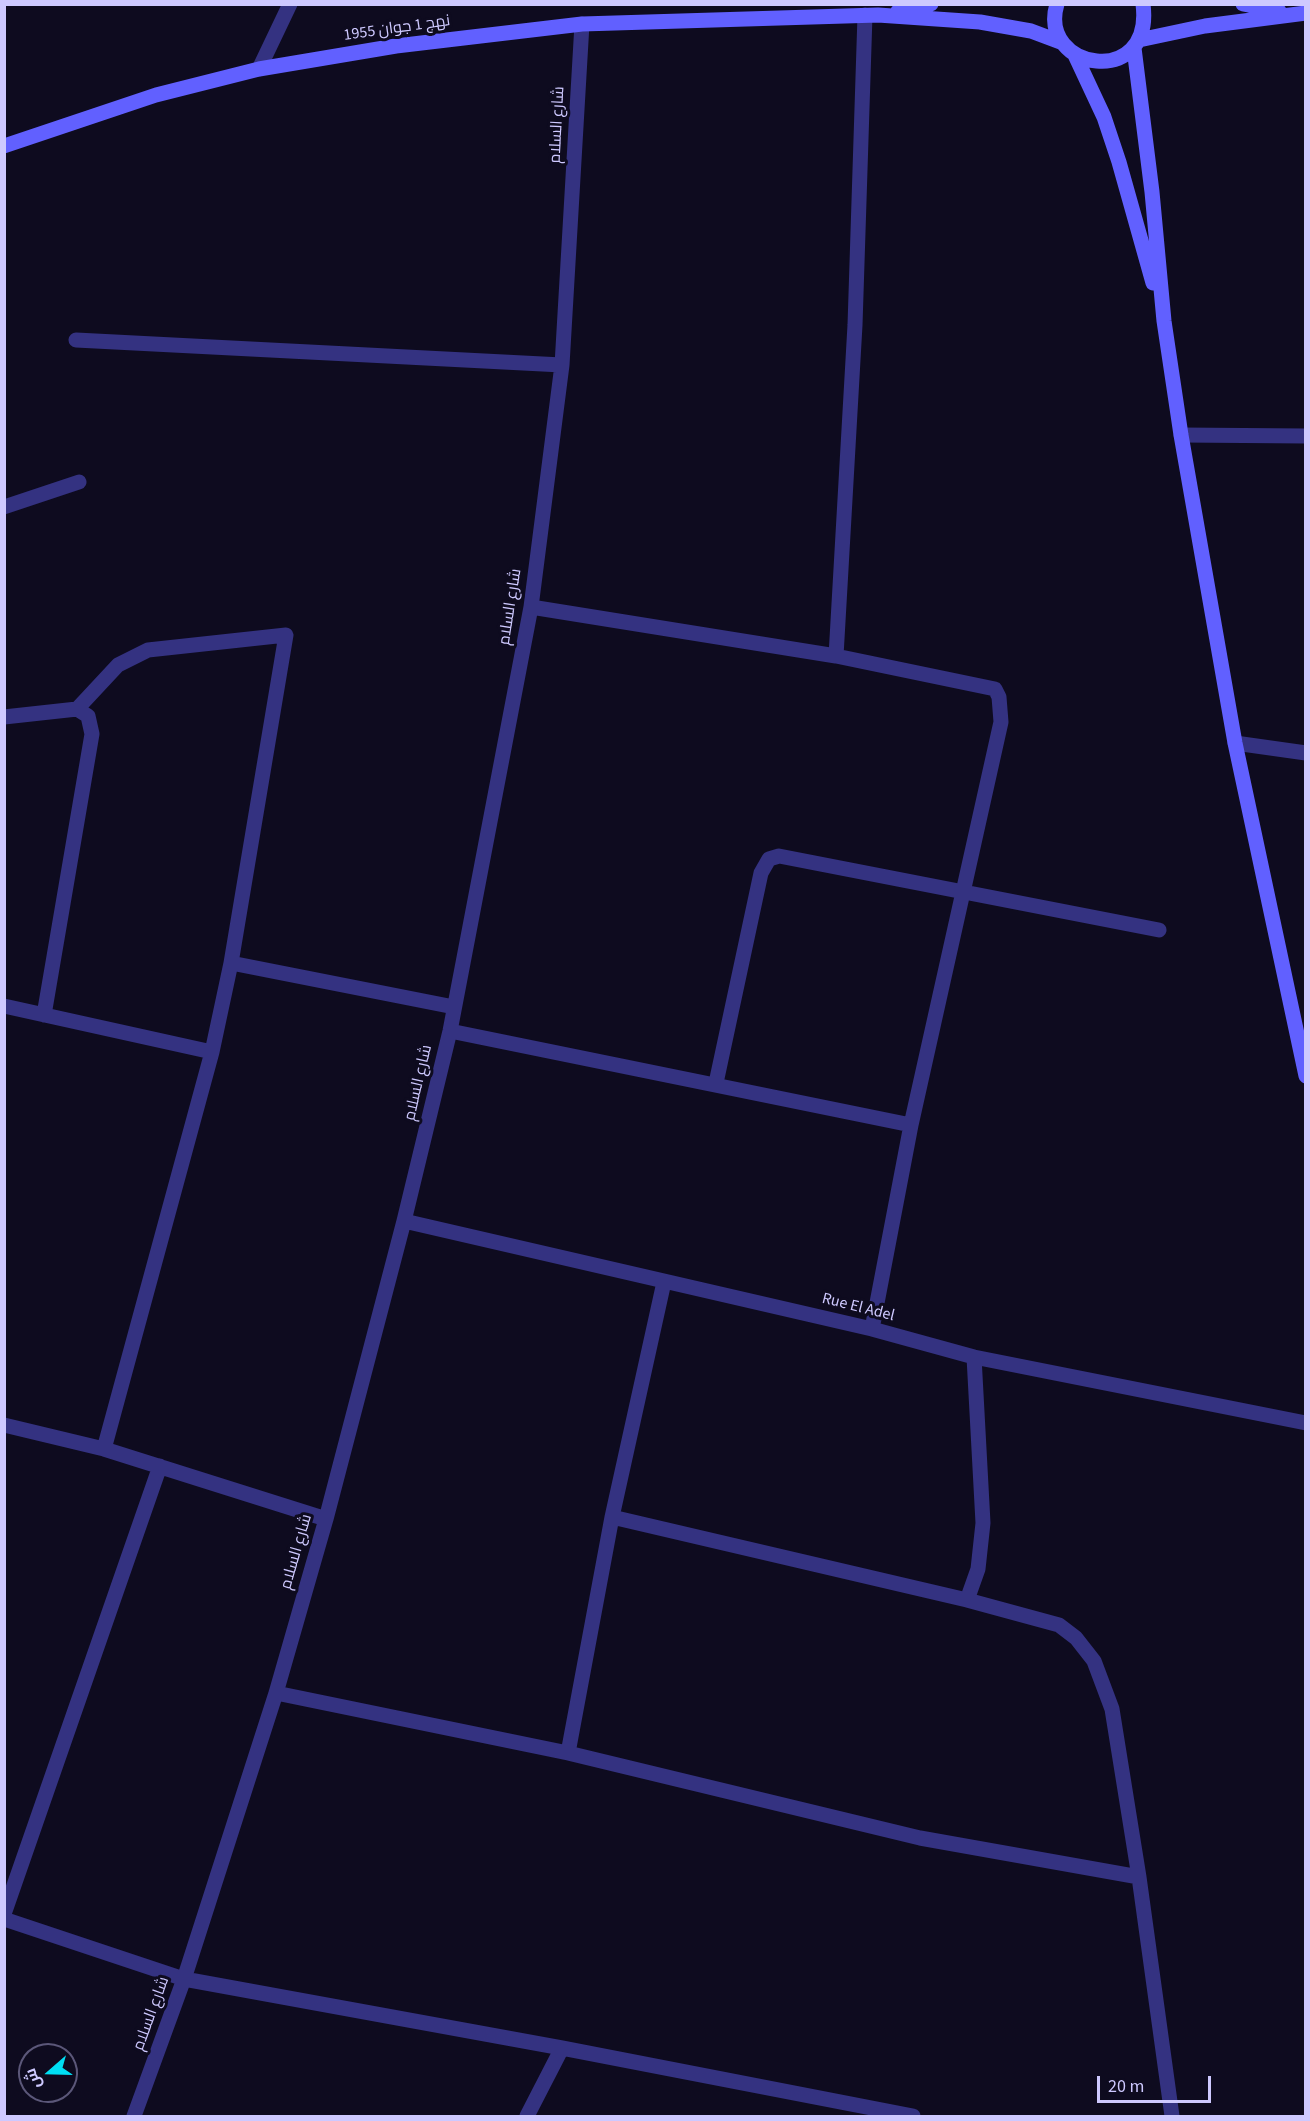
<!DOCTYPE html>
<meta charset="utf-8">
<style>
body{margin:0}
#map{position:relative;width:1310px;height:2121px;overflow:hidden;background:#0e0b1f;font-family:"Source Sans 3",Cairo,sans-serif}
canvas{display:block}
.frame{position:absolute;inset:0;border:6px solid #cec9ff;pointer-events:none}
.north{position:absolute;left:18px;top:2043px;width:60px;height:60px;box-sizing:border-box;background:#0e0b1f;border:2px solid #5b5779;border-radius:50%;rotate:250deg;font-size:16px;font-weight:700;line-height:24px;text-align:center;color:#cec9ff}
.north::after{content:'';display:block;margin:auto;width:21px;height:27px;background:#00dff4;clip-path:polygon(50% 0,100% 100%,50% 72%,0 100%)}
.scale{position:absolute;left:1097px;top:2076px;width:114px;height:27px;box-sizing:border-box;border:3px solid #cec9ff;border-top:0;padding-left:8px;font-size:18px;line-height:21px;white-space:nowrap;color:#cec9ff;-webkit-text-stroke:4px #0e0b1f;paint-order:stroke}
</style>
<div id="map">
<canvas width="1310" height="2121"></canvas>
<div class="frame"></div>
<div class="north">ش</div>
<div class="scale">20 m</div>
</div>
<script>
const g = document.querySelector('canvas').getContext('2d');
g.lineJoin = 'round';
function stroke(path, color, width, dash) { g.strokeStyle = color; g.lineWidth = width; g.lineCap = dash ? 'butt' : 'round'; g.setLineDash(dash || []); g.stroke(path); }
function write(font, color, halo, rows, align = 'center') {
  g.font = font + ' "Source Sans 3",Cairo,sans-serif'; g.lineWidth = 6; g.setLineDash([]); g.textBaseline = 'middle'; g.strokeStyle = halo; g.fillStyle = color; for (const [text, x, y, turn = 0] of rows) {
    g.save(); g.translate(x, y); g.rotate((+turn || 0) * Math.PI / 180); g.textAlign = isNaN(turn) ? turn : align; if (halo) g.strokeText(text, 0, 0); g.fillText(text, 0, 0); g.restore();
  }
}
const minor = new Path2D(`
 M259 69 290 4
 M76 340 562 365
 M1181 435 1306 436
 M4 507 79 482
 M531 607 836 656 995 689 999 697 1001 722 911 1125
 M836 656 855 325 865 15
 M77 709 118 665 148 650 286 635 231 963 212 1052 104 1449
 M4 717 77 709 88 716 92 734 44 1015
 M1235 743 1306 753
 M231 963 454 1007
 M4 1006 212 1052
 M450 1031 911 1125 872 1329
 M716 1083 761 873 769 859 779 856 1159 930
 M404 1221 872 1329 974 1357 1306 1423
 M4 1425 104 1449 326 1519
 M612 1517 967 1600 1059 1625 1076 1638 1094 1661 1112 1709 1139 1877 1172 2116
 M967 1600 978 1569 983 1523 974 1357
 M276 1693 568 1753 920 1838 1139 1877
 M568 1753 612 1517 664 1282
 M4 1914 160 1466
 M4 1919 184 1979 562 2048 913 2116
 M134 2116 184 1979 276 1693 326 1519 404 1221 450 1031 531 607 562 365 582 24
 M527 2116 562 2048`);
const secondary = new Path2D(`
 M1057 4C1037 70 1154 90 1143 4
 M1243 4 1279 11
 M898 11 931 4
 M1139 40 1205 26 1306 13
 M1134 48 1152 192 1164 321 1181 435 1235 743 1306 1076
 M1075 55 1104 117 1119 162 1153 283
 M4 146 156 95 259 69 396 46 582 24 878 15 980 22 1031 31 1063 43`);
const streetNames = [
 ["نهج 1 جوان 1955",397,29,-8],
 ["شارع السلام",558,125,-87],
 ["شارع السلام",511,607,-81],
 ["شارع السلام",419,1083,-77],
 ["Rue El Adel",858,1308,14],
 ["شارع السلام",297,1552,-74],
 ["شارع السلام",152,2014,-70]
];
stroke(minor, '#343281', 15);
stroke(secondary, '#6160ff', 15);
write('16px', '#cec9ff', '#0e0b1f', streetNames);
</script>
